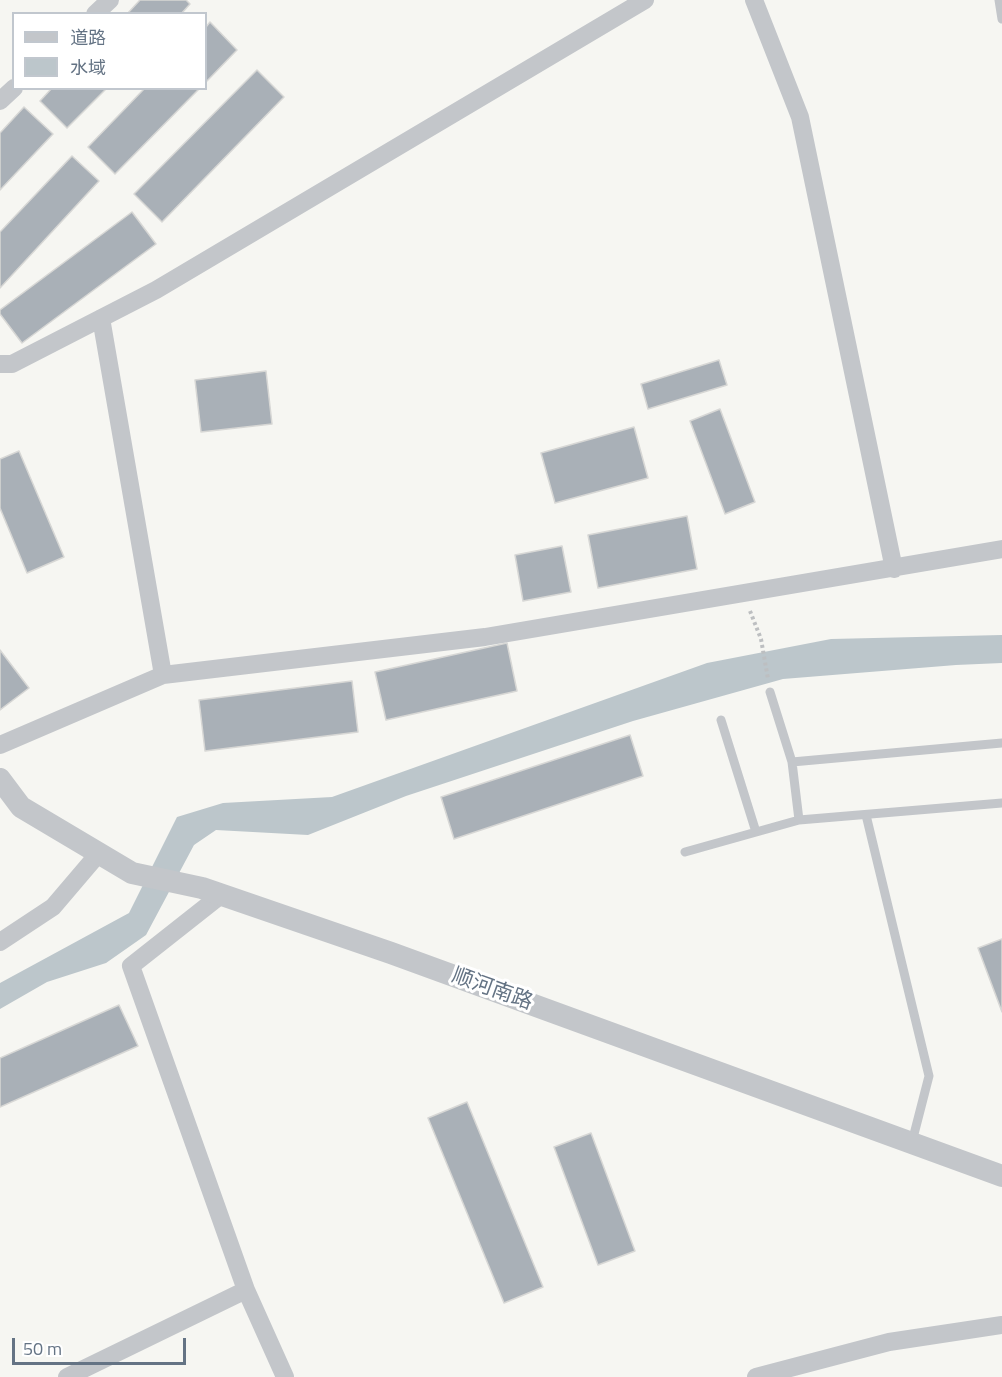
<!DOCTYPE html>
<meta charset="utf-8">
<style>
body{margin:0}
#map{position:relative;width:1002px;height:1377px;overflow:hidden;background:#f6f6f2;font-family:"Titillium Web","Noto Sans SC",sans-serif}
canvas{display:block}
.legend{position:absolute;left:12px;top:12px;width:195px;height:78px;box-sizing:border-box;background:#fff;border:2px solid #c1c7ce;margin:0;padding:8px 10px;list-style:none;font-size:18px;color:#647384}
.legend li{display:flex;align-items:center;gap:12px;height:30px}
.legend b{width:30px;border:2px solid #c1c7ce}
.scale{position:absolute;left:12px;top:1338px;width:174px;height:27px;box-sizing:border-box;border:3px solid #647384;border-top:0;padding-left:8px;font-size:18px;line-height:21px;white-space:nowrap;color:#647384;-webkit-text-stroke:4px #fff;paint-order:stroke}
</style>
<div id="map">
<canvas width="1002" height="1377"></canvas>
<ul class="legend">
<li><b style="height:8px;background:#c3c6ca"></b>道路</li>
<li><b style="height:16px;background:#bcc6cb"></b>水域</li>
</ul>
<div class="scale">50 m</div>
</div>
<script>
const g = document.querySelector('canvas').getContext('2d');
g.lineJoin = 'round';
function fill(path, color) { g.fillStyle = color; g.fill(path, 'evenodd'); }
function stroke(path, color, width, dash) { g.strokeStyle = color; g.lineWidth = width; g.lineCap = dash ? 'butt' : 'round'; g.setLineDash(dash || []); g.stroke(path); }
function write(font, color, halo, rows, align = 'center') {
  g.font = font + ' "Titillium Web","Noto Sans SC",sans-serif'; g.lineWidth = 6; g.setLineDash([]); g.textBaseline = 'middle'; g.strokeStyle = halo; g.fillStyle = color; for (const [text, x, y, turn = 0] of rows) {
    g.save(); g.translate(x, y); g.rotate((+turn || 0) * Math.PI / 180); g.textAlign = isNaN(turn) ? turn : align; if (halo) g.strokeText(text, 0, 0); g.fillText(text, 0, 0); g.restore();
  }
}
const water = new Path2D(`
 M1002 635V663L956 665 783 679 633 721 406 796 308 835 216 830 194 845 146 935 106 963 47 982 0 1009V983L129 913 177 817 223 803 332 797 707 663 831 639Z`);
const building = new Path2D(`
 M140 0H186L190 4 181 14H127Z
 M210 22 237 50 206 82V27Z
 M257 70 284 97 162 222 134 194Z
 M52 88H107L67 128 40 101Z
 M145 88H200L115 174 88 147Z
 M24 107 53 134 0 190V133Z
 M72 156 99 181 0 288V232Z
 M132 212 156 244 22 343 0 314V310Z
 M719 360 727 385 648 409 641 384Z
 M266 371 272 424 201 432 195 380Z
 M720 409 755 502 725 514 690 421Z
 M634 427 648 478 555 503 541 453Z
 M19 451 64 557 27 573 0 508V459Z
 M687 516 697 569 598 588 588 535Z
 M562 546 571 592 523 601 515 555Z
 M507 643 517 691 386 720 375 672Z
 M0 650 29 688 0 710Z
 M352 681 358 732 205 751 199 700Z
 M630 735 643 776 454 839 441 797Z
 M1002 939V1012L978 948Z
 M119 1005 138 1046 0 1107V1058Z
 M467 1102 543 1287 504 1303 428 1118Z
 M591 1133 635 1251 598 1265 554 1147Z`);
const path = new Path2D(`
 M750 611 761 639 768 679`);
const service = new Path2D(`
 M999 0 1002 19
 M770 692 792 762 799 820
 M721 720 756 832
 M792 762 1002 743
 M866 815 929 1076 912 1142
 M685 852 799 820 1002 803`);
const minor = new Path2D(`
 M754 0 800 117 894 569
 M95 14 110 0
 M0 101 14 88
 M101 318 163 675
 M0 364H12L156 290 645 0
 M0 745 163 675 485 637 1002 549
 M221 895 131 966 246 1290 285 1377
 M0 942 53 907 99 853
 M67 1377 246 1290
 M756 1377 889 1342 1002 1325`);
const tertiary = new Path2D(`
 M0 779 21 807 132 873 202 888 391 953 1002 1176`);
const streetNames = [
 ["顺河南路",492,990,20]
];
fill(water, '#bcc6cb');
fill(building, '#a9b0b7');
stroke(building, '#d7d7d5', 1.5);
stroke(path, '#bdbfc1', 4, [3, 3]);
stroke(service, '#c3c6ca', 9);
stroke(minor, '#c3c6ca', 18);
stroke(tertiary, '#c3c6ca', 22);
write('21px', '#647384', '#fff', streetNames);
</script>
